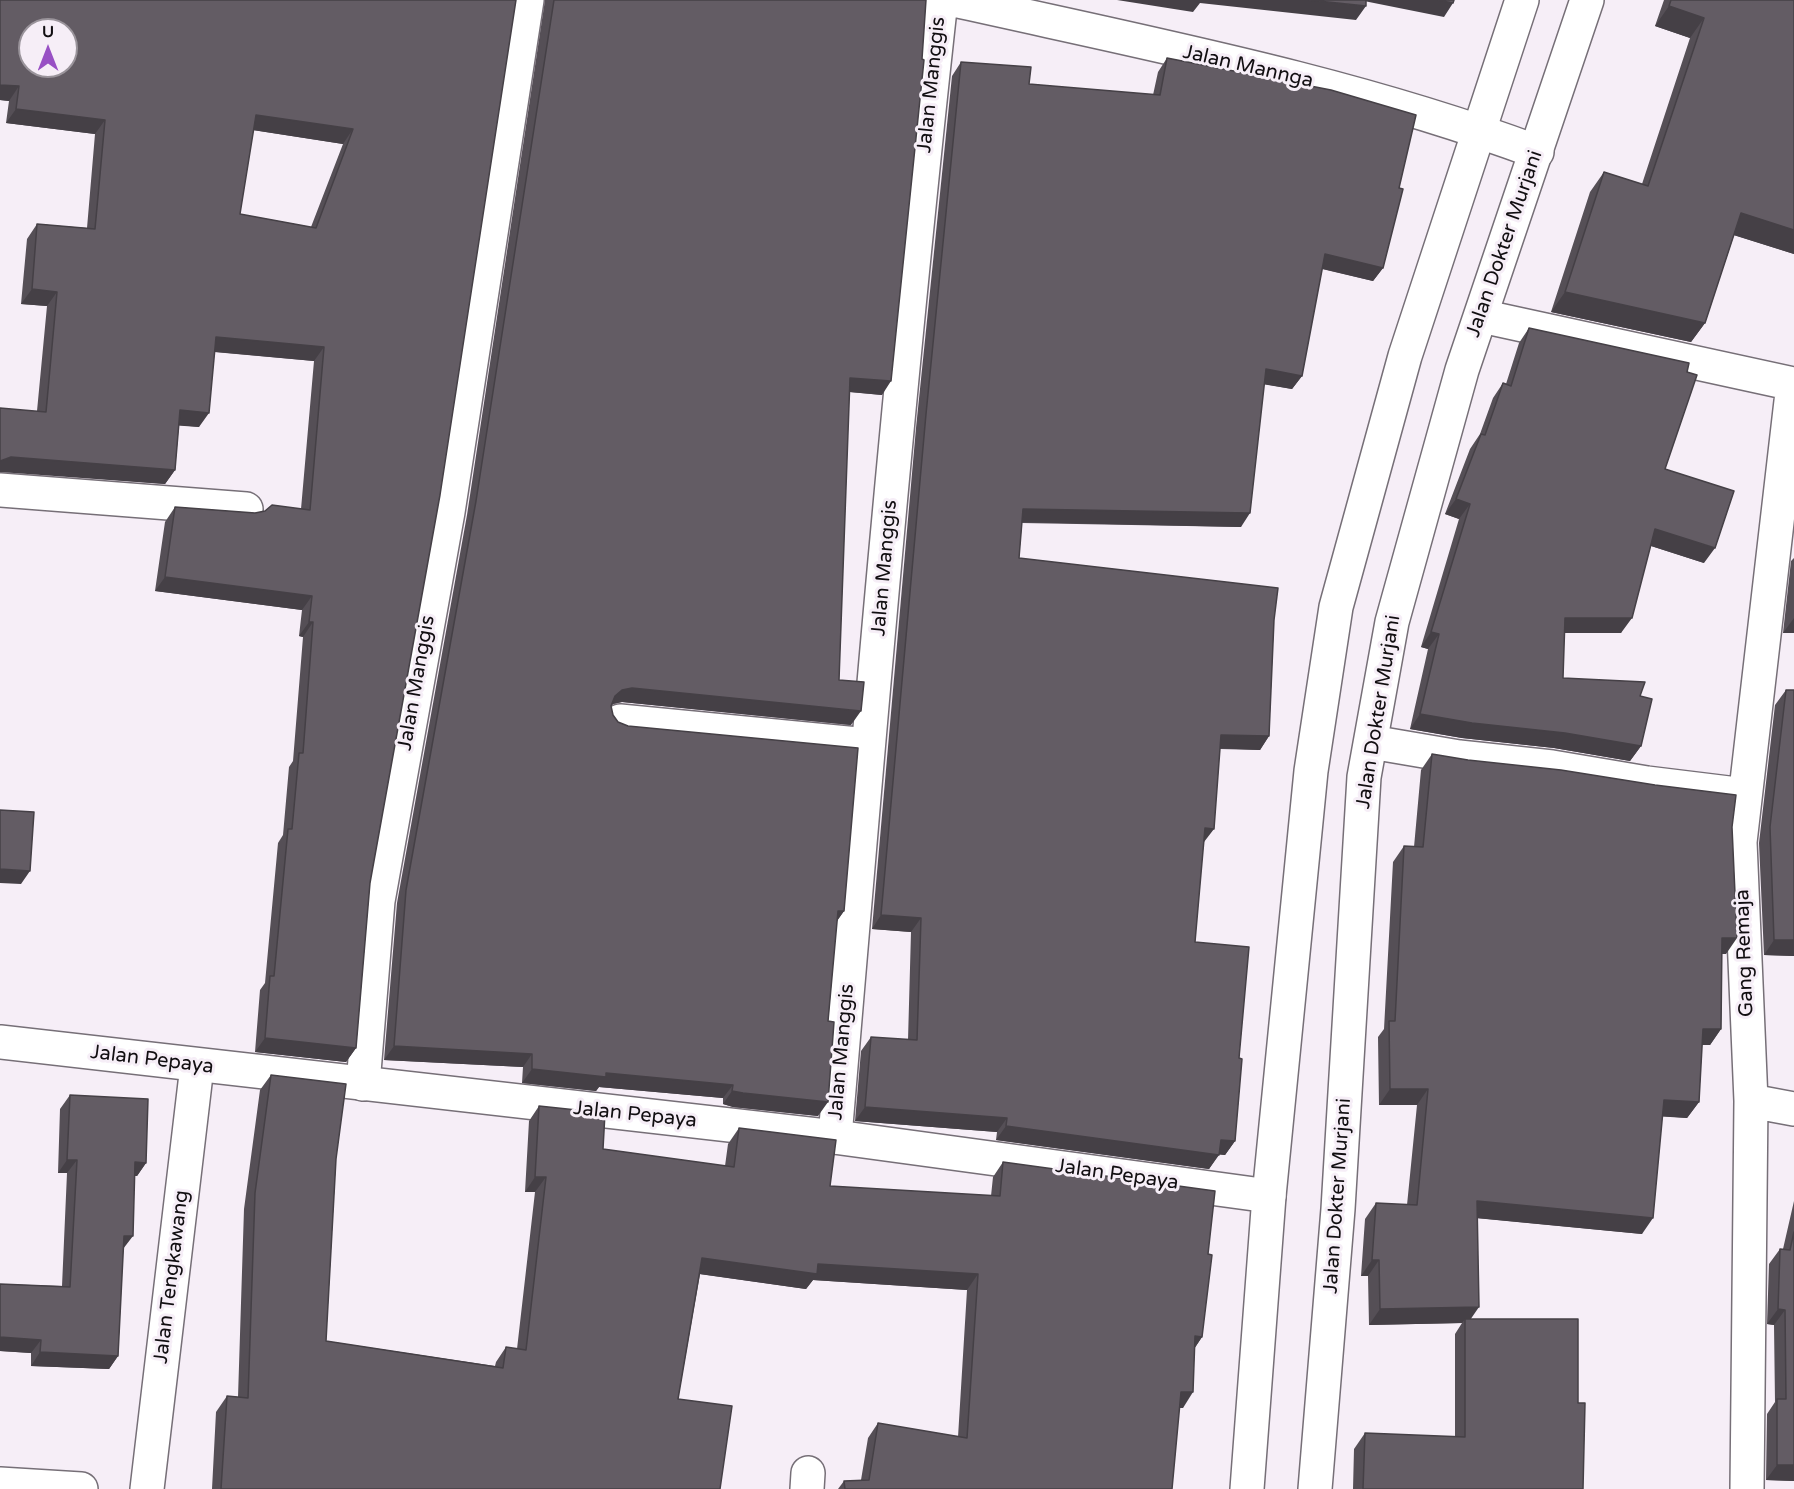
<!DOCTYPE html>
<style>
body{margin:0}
#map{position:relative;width:1794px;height:1489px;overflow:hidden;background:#f6eef7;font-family:"Varela Round",sans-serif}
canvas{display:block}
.north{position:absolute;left:18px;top:18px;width:60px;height:60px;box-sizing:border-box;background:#f6eef7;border:2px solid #9a949b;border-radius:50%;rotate:0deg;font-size:16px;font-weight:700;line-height:24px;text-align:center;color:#110e11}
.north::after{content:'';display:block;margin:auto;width:21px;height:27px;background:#9850c4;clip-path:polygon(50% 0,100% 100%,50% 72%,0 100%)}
</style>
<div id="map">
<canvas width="1794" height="1489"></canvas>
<div class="north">U</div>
</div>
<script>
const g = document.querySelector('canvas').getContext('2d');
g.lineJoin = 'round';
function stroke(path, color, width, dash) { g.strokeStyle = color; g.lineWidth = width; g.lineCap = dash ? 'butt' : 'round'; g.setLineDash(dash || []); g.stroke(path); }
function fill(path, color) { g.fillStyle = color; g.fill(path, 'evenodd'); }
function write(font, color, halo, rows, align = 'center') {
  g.font = font + ' "Varela Round",sans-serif'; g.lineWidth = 6; g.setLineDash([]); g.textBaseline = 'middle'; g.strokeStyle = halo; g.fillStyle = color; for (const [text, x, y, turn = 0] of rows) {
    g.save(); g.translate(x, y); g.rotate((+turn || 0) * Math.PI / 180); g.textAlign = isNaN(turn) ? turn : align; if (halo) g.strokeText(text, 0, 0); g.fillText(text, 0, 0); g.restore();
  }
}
const minor = new Path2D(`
 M954 0C1150 44 1349 82 1537 152
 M1481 316 1793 384 1740 842 1751 1101 1747 1489
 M0 490 246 509
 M620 721 868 745
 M1371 742 1459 757 1552 767 1647 783 1745 795
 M363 1084 378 901 448 512 527 0
 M1751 1101 1794 1109
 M835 1137C867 758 899 378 941 0
 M0 1484 81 1489
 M147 1489 197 1066
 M807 1489 808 1473`);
const tertiary = new Path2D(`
 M0 1042 835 1137 1269 1196`);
const secondary = new Path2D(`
 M1247 1489 1269 1196 1311 771 1336 607 1405 356 1522 0
 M1315 1489 1338 1209 1364 777 1392 622 1462 370 1587 0`);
const wall = new Path2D(`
 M0 0H516L370 883 356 1048 346 1062 255 1052 260 990 265 983 278 843 283 835 289 767 293 761 303 637 299 636 302 610 155 591 165 522 175 507 255 513 301 509 314 361 214 352 199 427 179 425 175 470 165 484 1 471 37 411 47 306 21 304 27 239 37 224 87 228 95 134 6 123 9 101 0 100ZM253 130 343 144 311 227 240 214Z
 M545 0H926L882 395 849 392 839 680 851 725 622 702 613 704 611 706 613 715 618 722 844 911 837 921 818 1116 733 1107 723 1104V1098L599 1087 596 1091 522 1083 523 1067 384 1060 397 903 467 515Z
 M1664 0H1794V254L1734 235 1705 323 1691 342 1551 312 1590 192 1604 172 1642 184 1690 38 1655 26Z
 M1167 58 1399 188 1383 268 1373 281 1322 269 1302 376 1292 389 1264 384 1241 527 1022 523 1019 558 1274 620 1269 736 1260 750 1220 749 1203 842 1195 942 1239 1058 1235 1141 1225 1155 1219 1154 1209 1169 996 1140 997 1132 855 1121 861 1051 871 1037 908 1040 911 932 872 929 916 428 952 76 961 62 1029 84 1153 95 1158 72Z
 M1529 328 1687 372 1665 469 1704 563 1651 546 1621 633H1564L1563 678 1640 696 1641 746 1630 761 1554 748 1462 738 1410 729 1428 649 1421 647 1459 519 1445 514 1470 449 1480 434 1493 398 1503 383 1506 384 1519 343Z
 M1794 558V633H1783L1791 561Z
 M1786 690H1794V956L1764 955 1759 843 1775 705Z
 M1432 754 1732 827 1726 954H1722L1721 1029 1710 1045H1702L1699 1102 1687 1118 1662 1116 1642 1234 1477 1218 1471 1319 1578 1403 1583 1489H1353L1354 1449 1365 1433 1455 1437V1334L1462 1323 1369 1325 1368 1276H1361L1365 1219 1376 1203 1407 1205 1417 1105H1379L1378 1037 1384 1029 1393 862 1404 846 1414 847 1421 770Z
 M271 1075 336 1159 326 1341 495 1366 496 1362 506 1347 517 1349 535 1192H525L529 1121 539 1106 603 1149 725 1166 728 1144 739 1128 830 1186 991 1196 993 1177 1003 1162 1208 1254 1202 1337 1194 1349 1183 1408H1179L1172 1489H838L844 1481 861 1480 868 1438 878 1423 958 1437 967 1290 813 1280 806 1289 700 1274 678 1399 720 1489H212L216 1412 227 1396 238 1397 244 1209 260 1090Z
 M70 1095 146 1163 137 1176H135L123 1249 118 1356 109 1369 31 1366V1353L0 1351V1284L62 1286 67 1173H58L60 1109Z
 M1794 1201V1481L1766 1480 1767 1414 1775 1402 1774 1325 1767 1324 1769 1264 1780 1249H1783Z`);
const shadedWall = new Path2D(`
 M1117 0H1309L1366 6 1356 20 1200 3 1193 12Z
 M1359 0H1438L1453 3 1444 17Z
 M1669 6 1704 18 1690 38 1655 26Z
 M0 85 19 86 9 101 0 100Z
 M16 109 105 120 95 134 6 123Z
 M256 115 353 129 343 144 246 129Z
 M1741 213 1794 230V254L1727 233Z
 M1325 254 1383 268 1373 281 1315 267Z
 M32 289 57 292 47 306 21 304Z
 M1565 292 1705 323 1691 342 1551 312Z
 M216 337 324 347 314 361 206 351Z
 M1266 369 1302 376 1292 389 1256 383Z
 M850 378 891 381 882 395 840 391Z
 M180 410 209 413 199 427 170 425Z
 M11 457 175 470 165 484 0 472V461Z
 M1456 499 1470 504 1459 519 1445 514Z
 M1023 509 1250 513 1241 527 1013 522Z
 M1655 529 1715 548 1704 563 1645 544Z
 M165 577 312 596 302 610 155 591Z
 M1565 618H1632L1621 633H1554Z
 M1794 618V633H1783Z
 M309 622H313L303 637 299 636Z
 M1431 632 1439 634 1428 649 1421 647Z
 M632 688 861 711 851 725 622 702 613 704 605 710 615 696 622 690Z
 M1420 714 1565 733 1641 746 1630 761 1554 748 1462 738 1410 729Z
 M1221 735 1269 736 1260 750 1212 748Z
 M1205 828 1214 829 1204 842H1195Z
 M0 869 30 871 21 884 0 883Z
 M838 911H844L834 925Z
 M881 915 921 918 911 932 872 929Z
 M1722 938H1737L1726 954H1711Z
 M1774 940H1794V956L1764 955Z
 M1703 1029H1721L1710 1045H1692Z
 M265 1038 356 1048 346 1062 255 1052Z
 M394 1046 532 1054 523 1067 384 1060Z
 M532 1069 606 1073 733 1085 723 1098 599 1087 596 1091 522 1083Z
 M1390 1089H1428L1417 1105H1379Z
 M732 1091 828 1102 818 1116 733 1107 723 1104Z
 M1664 1100 1699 1102 1687 1118 1653 1116Z
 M865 1107 1007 1118 997 1132 855 1121Z
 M1006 1126 1219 1155 1209 1169 996 1140Z
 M1221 1140 1235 1141 1225 1155 1211 1154Z
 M67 1160H77L67 1173H58Z
 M135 1162 146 1163 137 1176H126Z
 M535 1177H546L535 1192H525Z
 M1477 1201 1653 1218 1642 1234 1465 1217Z
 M124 1236H133L123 1249Z
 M702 1258 818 1264 978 1274 967 1290 813 1280 806 1289 692 1273Z
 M1372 1260H1379L1368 1276H1361Z
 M1479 1307 1468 1323 1465 1319 1462 1323 1369 1325 1380 1309Z
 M1778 1309 1785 1310 1774 1325 1767 1324Z
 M1195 1336 1202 1337 1192 1352Z
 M0 1337 41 1340 31 1353 0 1351Z
 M40 1352 118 1356 109 1369 31 1366Z
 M1181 1392H1193L1183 1408 1170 1407Z
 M1777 1465H1794V1481L1766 1480Z`);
const building = new Path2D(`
 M0 0H516L440 495 370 883 356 1048 265 1038 270 976H274L288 829H292L299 753H303L313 622H309L312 596 165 577 175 507 255 513 265 511 272 505 310 510 324 347 216 337 209 413 180 410 175 470 11 457 0 461V408L46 412 57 292 32 289 37 224 95 229 105 120 16 109 19 86 0 85ZM30 30H66V66H30ZM256 115 353 129 316 228 240 214Z
 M554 0H926L922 59 924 60 891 381 850 378 839 680 864 682 861 711 632 688 622 690 615 696 611 706 613 715 618 722 628 726 858 748 844 911H838L828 1021 834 1022 828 1102 743 1093 732 1091 733 1085 606 1073V1077L532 1069V1054L394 1046 406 890 476 501Z
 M1309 0H1366V6Z
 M1438 0H1454L1453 3Z
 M1671 0H1794V230L1741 213 1705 323 1565 292 1604 172 1648 186 1704 18 1669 6Z
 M1167 58 1331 90 1416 115 1399 188 1403 189 1383 268 1325 254 1302 376 1266 369 1250 513 1023 509 1019 558 1278 588 1274 620 1269 736 1221 735 1214 829 1205 828 1195 942 1249 947 1239 1058 1242 1059 1235 1141 1221 1140 1219 1155 1006 1126 1007 1118 865 1107 871 1037 917 1040 921 918 881 915 926 414 961 62 1031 67 1029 84 1160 95Z
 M1529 328 1689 363 1687 372 1697 375 1665 469 1734 491 1715 548 1655 529 1632 618H1565L1563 678 1645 682 1640 696 1652 699 1641 746 1565 733 1472 723 1420 714 1439 634 1431 632 1470 504 1456 499 1481 434 1485 435 1503 383 1511 386Z
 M1786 690H1794V940H1774L1770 827Z
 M1432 754 1468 760 1561 770 1655 785 1736 795 1732 827 1737 938H1722L1721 1029H1703L1699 1102 1664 1100 1653 1218 1477 1201 1479 1307 1380 1309 1379 1260H1372L1376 1203 1417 1205 1428 1089H1390L1389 1021H1395L1404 846 1423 847Z
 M0 810 34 812 30 871 0 869Z
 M271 1075 346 1084 336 1159 326 1341 503 1368 506 1347 526 1350 546 1177H535L539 1106 605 1113 603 1149 734 1167 739 1128 836 1140 830 1186 1000 1196 1003 1162 1215 1191 1208 1254 1212 1255 1202 1337 1195 1336 1193 1392H1181L1172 1489H845L844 1481 869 1480 878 1423 967 1438 978 1274 818 1264 817 1274 702 1258 678 1399 732 1406 720 1489H221L227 1396 248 1398 255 1193Z
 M70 1095 148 1099 146 1163 135 1162 133 1236H124L118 1356 40 1352 41 1340 0 1337V1284L70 1287 77 1160H67Z
 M1794 1232V1465H1777V1399H1786L1785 1310 1778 1309 1780 1249 1790 1250Z
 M1465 1319H1578V1403H1585L1583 1489H1363L1365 1433 1465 1437Z`);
const streetNames = [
 ["Jalan Mannga",1248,67,13],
 ["Jalan Manggis",932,85,-84],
 ["Jalan Dokter Murjani",1505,244,-71],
 ["Jalan Manggis",885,568,-85],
 ["Jalan Manggis",417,683,-80],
 ["Jalan Dokter Murjani",1379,712,-81],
 ["Gang Remaja",1745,953,-92],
 ["Jalan Manggis",842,1052,-85],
 ["Jalan Pepaya",152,1060,7],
 ["Jalan Pepaya",635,1115,6],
 ["Jalan Pepaya",1117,1175,8],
 ["Jalan Dokter Murjani",1338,1196,-86],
 ["Jalan Tengkawang",172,1277,-83]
];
stroke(minor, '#766f77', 36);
stroke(tertiary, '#766f77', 36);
stroke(secondary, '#766f77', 36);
stroke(minor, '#fff', 33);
stroke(tertiary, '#fff', 33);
stroke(secondary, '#fff', 33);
fill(wall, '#554f56');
fill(shadedWall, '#454046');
fill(building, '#635c64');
stroke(building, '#454046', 1.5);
write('20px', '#110e11', '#f6eef7', streetNames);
</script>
